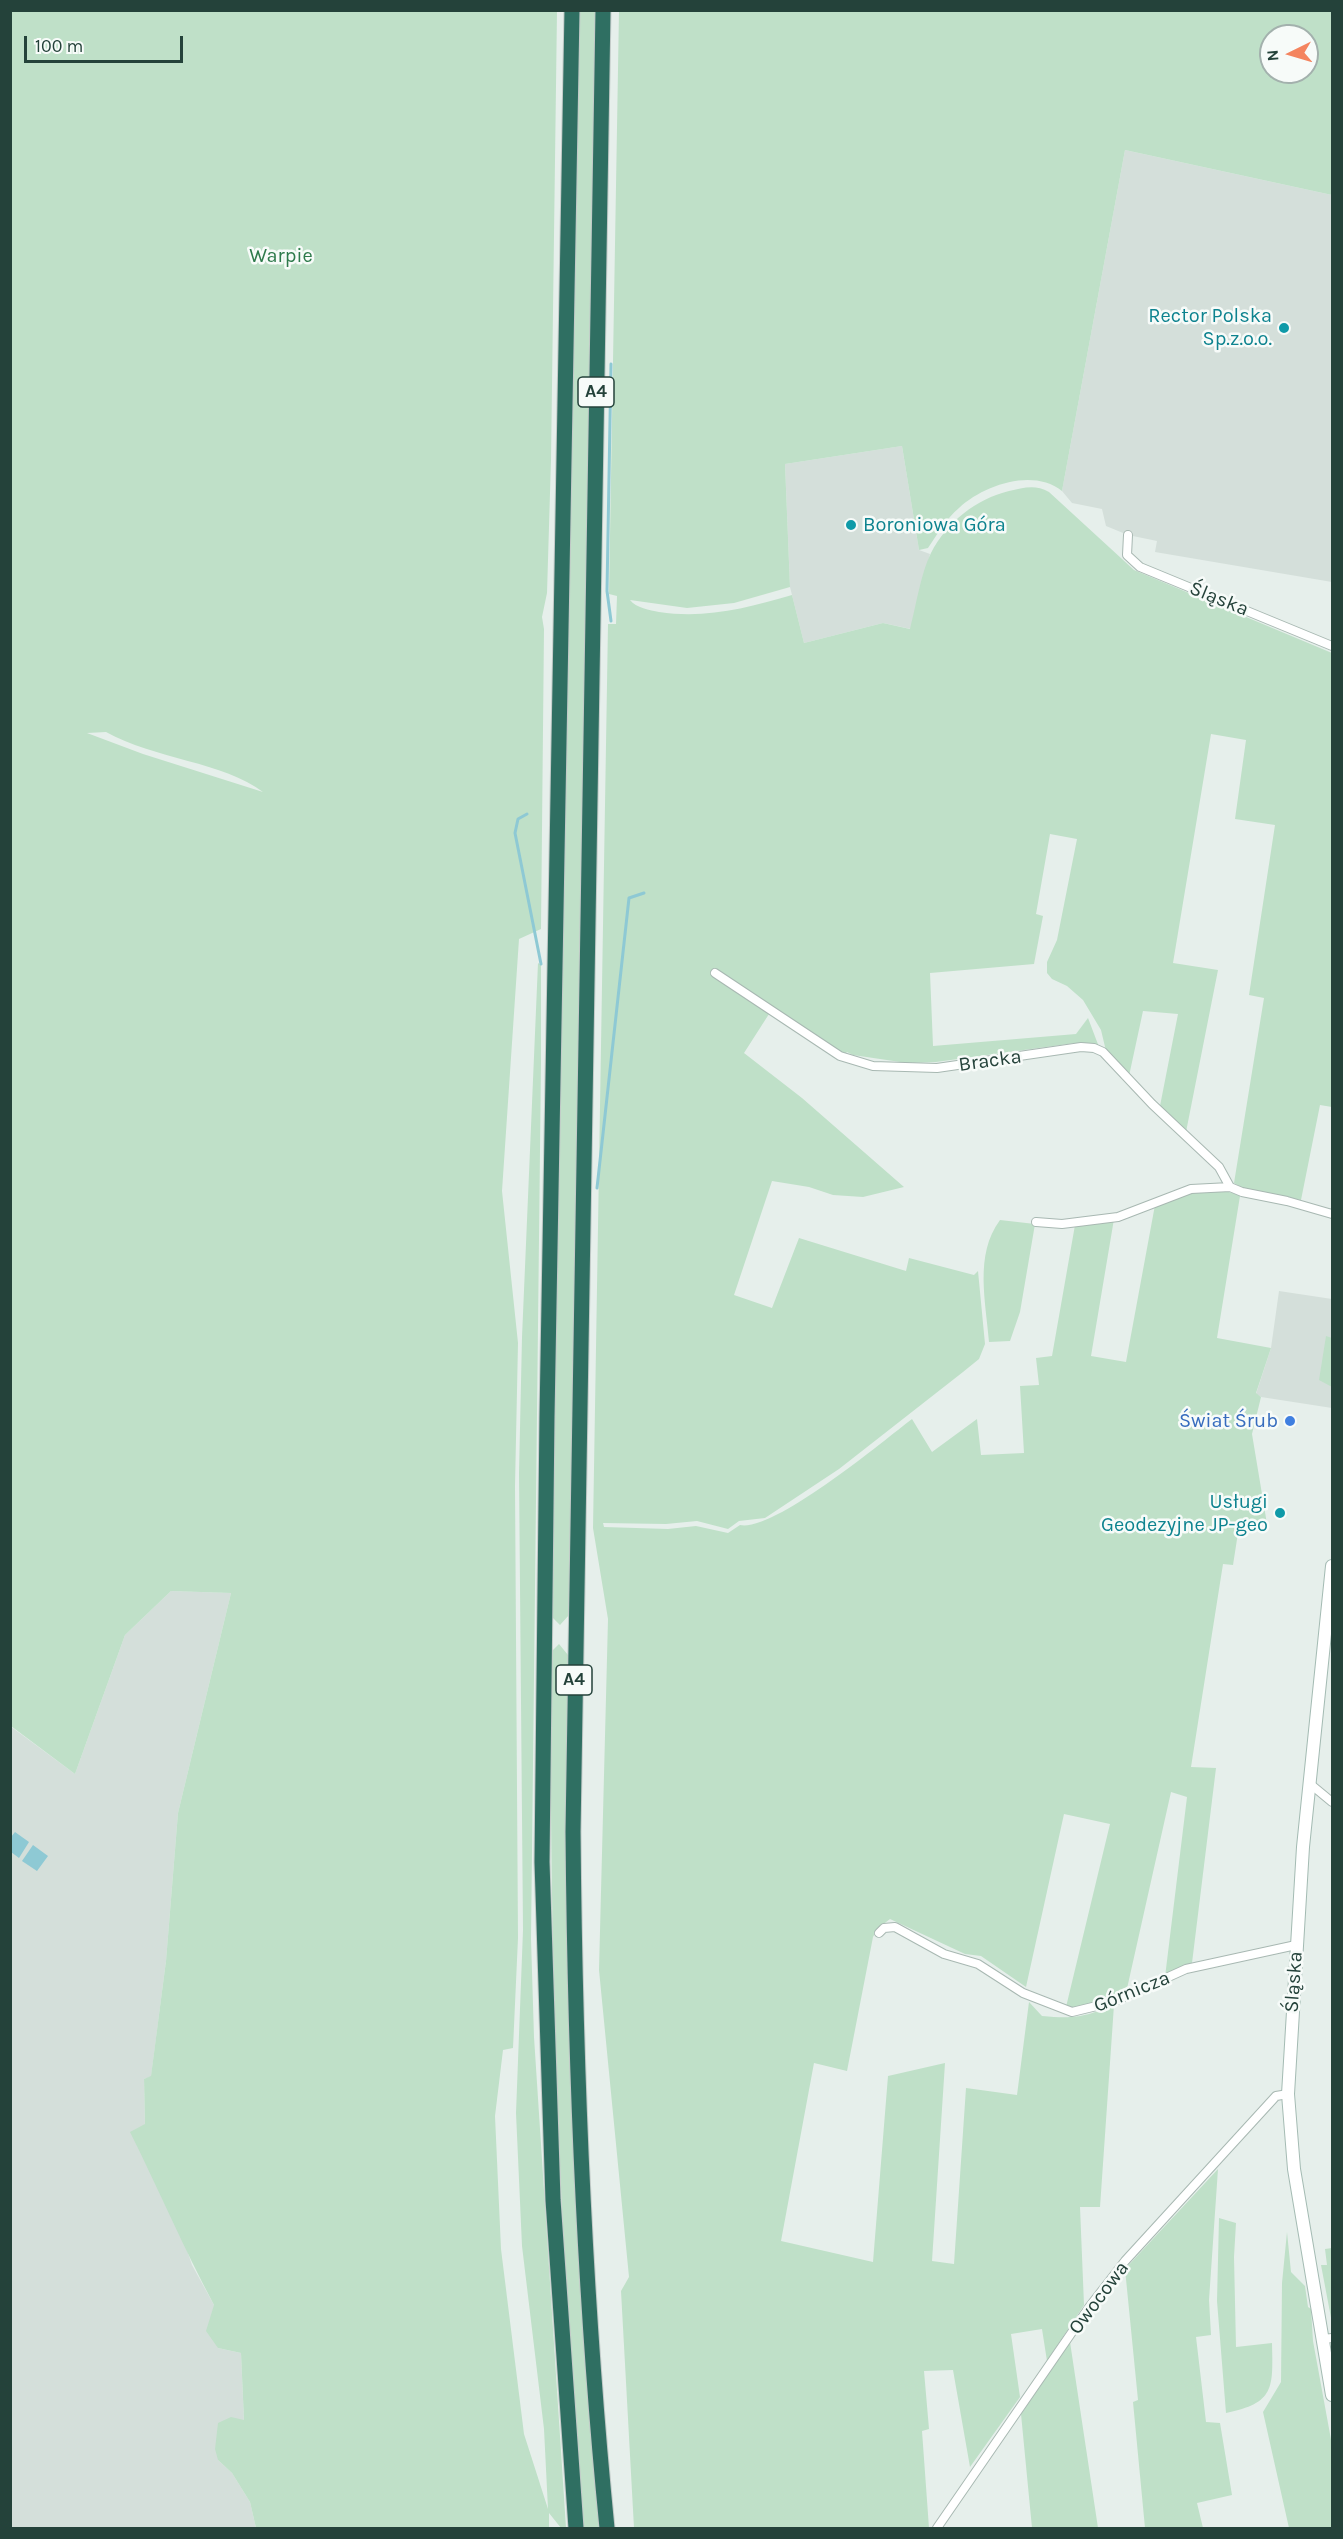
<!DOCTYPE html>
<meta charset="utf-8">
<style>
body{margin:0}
#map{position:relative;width:1343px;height:2539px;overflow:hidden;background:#e6efeb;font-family:Karla,sans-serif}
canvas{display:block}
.frame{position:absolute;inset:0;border:12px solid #24423a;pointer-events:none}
.north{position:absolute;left:1259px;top:24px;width:60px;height:60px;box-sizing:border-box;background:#f7fbf9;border:2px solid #a3b1ad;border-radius:50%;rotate:265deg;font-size:16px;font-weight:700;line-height:24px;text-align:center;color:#24423a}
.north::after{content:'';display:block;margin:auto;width:21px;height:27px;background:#f4845f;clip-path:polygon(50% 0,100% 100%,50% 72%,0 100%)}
.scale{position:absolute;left:24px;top:36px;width:159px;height:27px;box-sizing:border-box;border:3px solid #24423a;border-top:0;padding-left:8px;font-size:18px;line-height:21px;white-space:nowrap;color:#24423a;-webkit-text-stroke:4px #f7fbf9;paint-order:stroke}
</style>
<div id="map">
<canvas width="1343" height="2539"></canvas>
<div class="frame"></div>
<div class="north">N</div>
<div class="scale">100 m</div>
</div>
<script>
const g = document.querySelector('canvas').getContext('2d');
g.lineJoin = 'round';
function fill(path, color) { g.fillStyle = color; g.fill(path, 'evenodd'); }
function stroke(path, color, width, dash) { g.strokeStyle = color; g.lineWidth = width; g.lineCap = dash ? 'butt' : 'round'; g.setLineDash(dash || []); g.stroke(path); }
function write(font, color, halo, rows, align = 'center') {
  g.font = font + ' Karla,sans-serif'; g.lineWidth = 5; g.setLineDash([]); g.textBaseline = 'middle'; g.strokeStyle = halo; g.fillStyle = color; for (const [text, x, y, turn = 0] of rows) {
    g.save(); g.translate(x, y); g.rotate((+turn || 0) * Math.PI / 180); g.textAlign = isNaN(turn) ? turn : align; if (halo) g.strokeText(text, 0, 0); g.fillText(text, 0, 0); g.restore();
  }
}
const built = new Path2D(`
 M1125 150 1332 195V582L1155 552 1157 541 1128 535 1106 526 1102 509 1072 503 1062 491Z
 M902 446 919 550 930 554 911 629 883 623 804 643 790 587 785 464Z
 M1279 1291 1332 1299V1408L1261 1397 1256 1394 1271 1348Z
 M171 1591 231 1593 178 1813 166 1961 151 2077 144 2079 145 2125 192 2265 214 2305 218 2348 241 2353 244 2421 218 2460 232 2473 250 2502 256 2528H11L10 1726 75 1774 125 1635Z`);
const green = new Path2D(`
 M596 10 569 1615 560 1625 551 1616 579 11Z
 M10 11H557L551 460 547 593 542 617 544 629 541 929 519 939 502 1191 518 1343 515 1486 518 1938 513 2048 503 2050 495 2116 501 2249 524 2434 548 2509 544 2429 522 2246 516 2113 523 1930 519 1473 522 1337 538 963 541 965V1063L531 1939 534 2037 566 2528H561L549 2513V2528H256L250 2502 232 2473 218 2460 215 2449 218 2423 231 2417 244 2420 241 2353 218 2348 206 2331 214 2305C184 2249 159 2190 130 2132L145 2124 144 2079 151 2076 166 1961 178 1813 231 1593 171 1591 125 1635 75 1774 11 1726ZM106 732C154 759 224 762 263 792L143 754 87 733Z
 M619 11H1332V195L1125 150 1062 491C1033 468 984 485 959 508 946 519 937 535 928 548L919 550 902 446 785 464 790 587 734 603 687 608 630 600C636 608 650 610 659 612 706 619 747 608 792 595L804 643 883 623 910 629C916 606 921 573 931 553 947 522 976 499 1009 491 1023 488 1035 484 1049 492L1134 570 1332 653V1107L1320 1105 1301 1200 1244 1189 1234 1183 1264 998 1249 995 1275 825 1235 819 1246 740 1211 734 1173 963 1218 970 1186 1132 1160 1106 1178 1014 1143 1011 1129 1076 1106 1051 1101 1030 1083 1000 1067 986 1052 979 1047 973V962L1057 940 1077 839 1050 834 1036 914 1043 916 1034 964 930 973 933 1046 1076 1034 1088 1018 1099 1047 1075 1043 936 1062 907 1063 853 1055 847 1052 839 1059 769 1014 744 1053 802 1098 904 1187 863 1197 833 1195 809 1187 772 1181 734 1295 772 1308 799 1238 906 1271 909 1258 974 1275 978 1271 985 1344 979 1359 963 1372 839 1469 765 1518 739 1521 728 1529 697 1521 666 1524 603 1523 604 1527 668 1529 696 1526 728 1533 740 1525C774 1532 882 1442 912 1419L932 1452 977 1419 981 1455 1024 1453 1020 1386 1039 1385 1036 1358 1052 1356 1075 1225 1114 1219 1091 1356 1126 1362 1155 1205C1181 1195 1212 1183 1240 1196L1217 1338 1271 1348 1256 1393 1261 1397 1252 1434 1267 1524 1240 1520 1233 1565 1223 1564 1191 1767 1216 1768 1192 1963 1165 1977 1187 1797 1171 1792 1126 1993 1083 2008 1066 2007 1110 1824 1064 1814 1026 1987 981 1956 965 1954 890 1919 877 1929 873 1937 847 2071 814 2063 781 2241 873 2262 888 2076 945 2063 932 2261 954 2264 966 2088 1017 2095 1029 2002 1042 2016C1075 2019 1084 2017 1114 2005L1100 2207H1080L1084 2305 1047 2361 1042 2329 1011 2334 1020 2397 970 2467 953 2370 924 2371 929 2429 922 2431 929 2528H634L621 2291 629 2277 599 1970 608 1619 593 1528 608 624H616L617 596 609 594ZM1271 36H1307V72H1271Z
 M1000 1220 1035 1224 1020 1312 1010 1341 989 1342C986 1302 974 1255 1000 1220Z
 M1326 1336 1332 1338V1387L1319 1380Z
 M559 1644 568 1655C563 1946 575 2238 599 2528H584C558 2237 549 1945 551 1652Z
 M1218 2169 1209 2300 1211 2335 1196 2337 1206 2422 1220 2423 1232 2495 1197 2503 1203 2528H1145L1133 2402 1138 2400 1125 2269Z
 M1219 2218 1236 2223 1234 2257 1236 2347 1272 2343C1273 2388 1275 2403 1226 2413L1217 2301Z
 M1287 2232 1291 2272 1305 2286 1308 2307 1311 2309 1313 2341 1332 2445V2528H1289L1263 2412 1281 2382 1282 2283Z
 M1332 2248V2323L1321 2265H1327L1325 2249Z
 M1070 2342 1098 2528H1032L1021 2414Z`);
const water = new Path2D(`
 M15 1832 29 1842 19 1858 11 1852V1837Z
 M33 1845 48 1856 37 1871 22 1861Z`);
const stream = new Path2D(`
 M611 621 607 591 611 364
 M527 814 518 819 515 833 541 964
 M597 1188 629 898 644 893`);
const minor = new Path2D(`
 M1128 535 1127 555 1140 567 1332 646
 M715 973 840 1056 873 1066 937 1068 1081 1047 1094 1048 1103 1052 1152 1104 1219 1167 1230 1187 1242 1192 1287 1201 1332 1214
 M1036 1222 1062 1224 1118 1217 1191 1189 1230 1187
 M1309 1783 1332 1802
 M879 1933 884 1928 895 1927 944 1954 978 1964 1023 1993 1072 2012 1113 2002 1186 1969 1296 1945
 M1323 2339 1332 2338
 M937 2528 1090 2306 1125 2261 1276 2096 1288 2094`);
const secondary = new Path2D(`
 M1332 1566 1303 1847 1288 2094 1294 2169 1332 2395`);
const motorway = new Path2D(`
 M572 10 547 1416 542 1862 553 2200 576 2528
 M603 10 573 1831C575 2064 584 2297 607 2528`);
const markers = [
 [1284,328,6,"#0f9aa8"],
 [851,525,6,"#0f9aa8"],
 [1290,1421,6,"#3f7fe0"],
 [1280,1513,6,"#0f9aa8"]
];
const shields = [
 [596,392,36],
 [574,1680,36]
];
const shieldNames = [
 ["A4",596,392],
 ["A4",574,1680]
];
const parkNames = [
 ["Warpie",281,256]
];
const cultureNames = [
 ["Rector Polska",1272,316],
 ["Sp.z.o.o.",1272,339],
 ["Boroniowa Góra",863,525,"left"],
 ["Usługi",1268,1502],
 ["Geodezyjne JP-geo",1268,1525]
];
const streetNames = [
 ["Śląska",1219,599,22],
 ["Bracka",990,1061,-8],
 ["Śląska",1294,1982,-86],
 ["Górnicza",1132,1992,-22],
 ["Owocowa",1099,2298,-53]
];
const shopNames = [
 ["Świat Śrub",1278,1421]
];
fill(built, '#d4dfda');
fill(green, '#bfe0c8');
fill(water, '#8ec9d4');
stroke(stream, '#8ec9d4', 3);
stroke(minor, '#a8b8b2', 10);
stroke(secondary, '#a4bbb3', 14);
stroke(motorway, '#c2cac8', 17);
stroke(minor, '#fff', 8);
stroke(secondary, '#fff', 12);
stroke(motorway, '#2f6f62', 15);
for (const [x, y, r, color] of markers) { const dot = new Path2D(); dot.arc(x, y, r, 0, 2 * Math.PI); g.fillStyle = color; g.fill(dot); stroke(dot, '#f7fbf9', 2); }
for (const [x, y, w] of shields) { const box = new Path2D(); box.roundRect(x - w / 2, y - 15, w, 30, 4.5); g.fillStyle = '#f7fbf9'; g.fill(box); stroke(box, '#24423a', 1.5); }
write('bold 18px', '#24423a', null, shieldNames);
write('20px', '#2d7a4b', '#f7fbf9', parkNames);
write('20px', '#0d838f', '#f7fbf9', cultureNames, 'right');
write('20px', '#24423a', '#f7fbf9', streetNames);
write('20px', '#366cbe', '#f7fbf9', shopNames, 'right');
</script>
